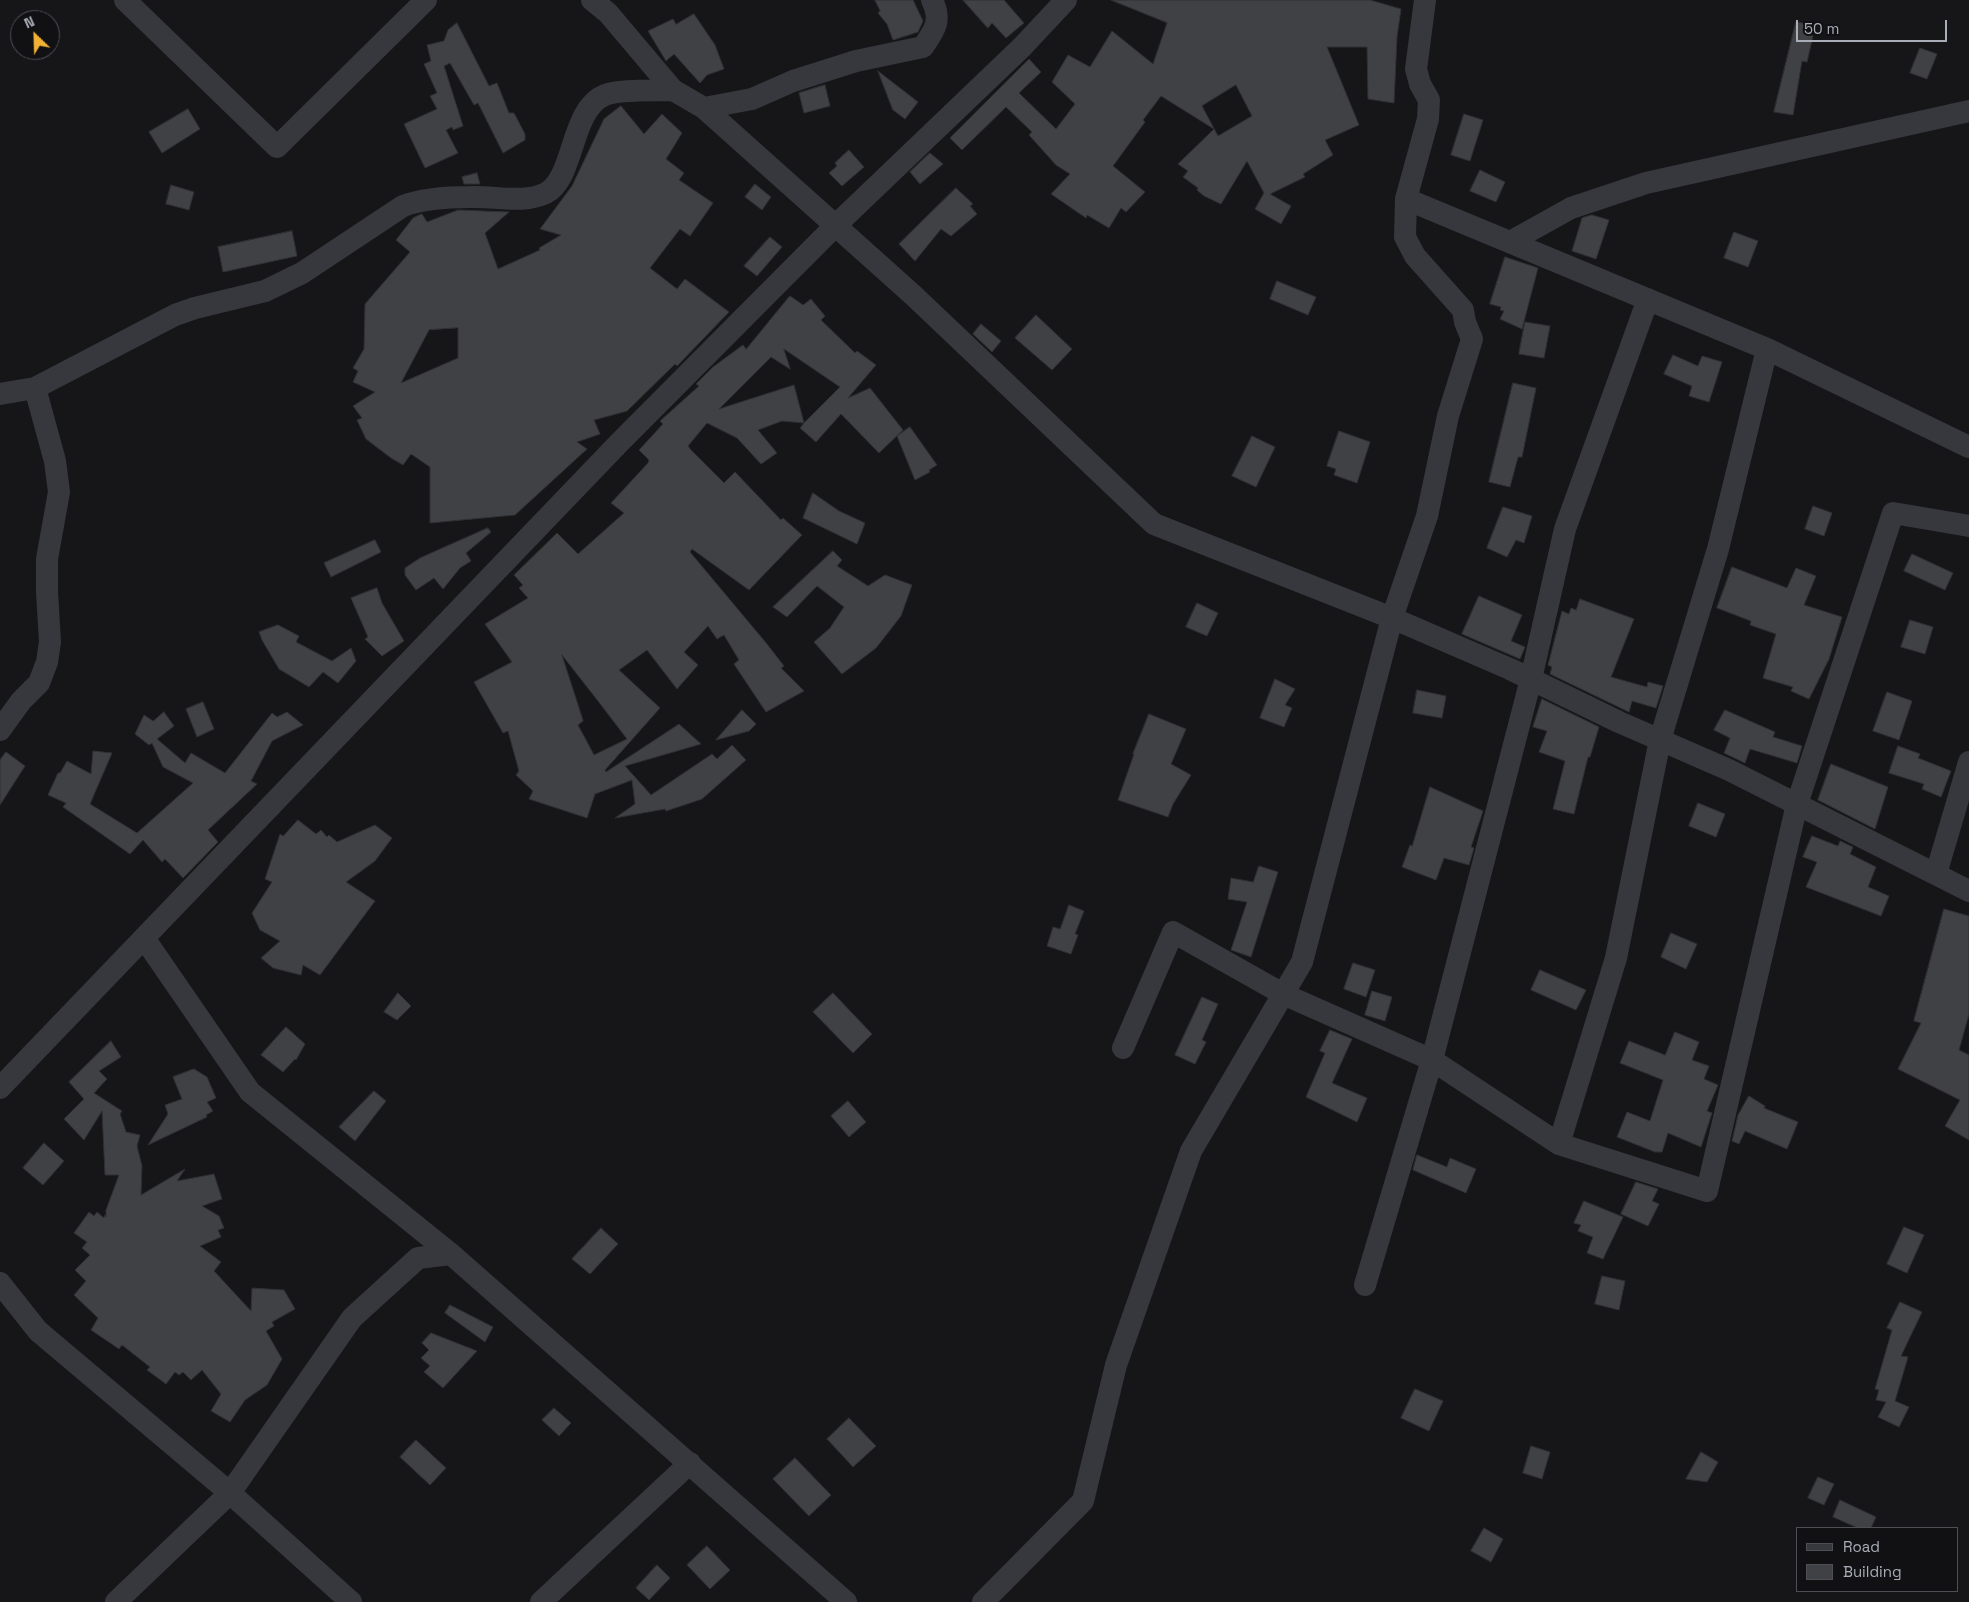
<!DOCTYPE html>
<style>
body{margin:0}
#map{position:relative;width:1969px;height:1602px;overflow:hidden;background:#161618;font-family:"Space Grotesk",sans-serif}
canvas{display:block}
.legend{position:absolute;left:1796px;top:1527px;width:162px;height:65px;box-sizing:border-box;background:#111113;border:1px solid #4d4f55;margin:0;padding:6px 9px;list-style:none;font-size:15px;color:#a8adb8}
.legend li{display:flex;align-items:center;gap:10px;height:25px}
.legend b{width:25px;border:1px solid #4d4f55}
.north{position:absolute;left:10px;top:10px;width:50px;height:50px;box-sizing:border-box;background:#111113;border:1px solid #4d4f55;border-radius:50%;rotate:336deg;font-size:14px;font-weight:700;line-height:20px;text-align:center;color:#a8adb8}
.north::after{content:'';display:block;margin:auto;width:18px;height:22px;background:#f2b134;clip-path:polygon(50% 0,100% 100%,50% 72%,0 100%)}
.scale{position:absolute;left:1796px;top:20px;width:151px;height:22px;box-sizing:border-box;border:2px solid #a8adb8;border-top:0;padding-left:6px;font-size:15px;line-height:18px;white-space:nowrap;color:#a8adb8;-webkit-text-stroke:4px #111113;paint-order:stroke}
</style>
<div id="map">
<canvas width="1969" height="1602"></canvas>
<ul class="legend">
<li><b style="height:6px;background:#37383d"></b>Road</li>
<li><b style="height:14px;background:#404145"></b>Building</li>
</ul>
<div class="north">N</div>
<div class="scale">50 m</div>
</div>
<script>
const g = document.querySelector('canvas').getContext('2d');
g.lineJoin = 'round';
function fill(path, color) { g.fillStyle = color; g.fill(path, 'evenodd'); }
function stroke(path, color, width, dash) { g.strokeStyle = color; g.lineWidth = width; g.lineCap = dash ? 'butt' : 'round'; g.setLineDash(dash || []); g.stroke(path); }
const building = new Path2D(`
 M875 0H913L923 21 918 32 893 40 887 24 878 13 880 11Z
 M963 0H1004L1024 23 1006 38 992 23 988 28Z
 M1111 0H1370L1401 9 1397 37 1394 103 1368 99 1367 47H1327L1359 125 1325 140 1333 155 1303 174 1305 177 1270 194 1291 206 1281 224 1255 209 1264 193 1247 161 1221 204 1204 196 1197 190 1198 188 1183 177 1188 171 1178 164 1214 129 1161 96 1143 120 1145 122 1113 166 1145 192 1126 212 1121 208 1109 228 1087 215 1086 218 1051 194 1070 174 1056 165 1029 135 1032 132 1006 107 962 150 950 138 1029 59 1041 72 1019 93 1056 129 1075 104 1052 82 1068 55 1090 67 1112 31 1153 64 1167 23ZM1236 85 1252 116 1218 136 1202 106Z
 M694 14 715 45 724 69 707 75 700 83 674 54 666 61 648 31 673 19 676 24Z
 M1796 22 1809 24 1807 34 1813 36 1807 62 1802 61 1793 115 1774 112Z
 M457 23 489 86 497 83 509 113H514L525 134V140L503 153 478 103 474 105 450 63 444 66 463 126 453 130 452 127 446 130 458 153 425 168 404 124 437 109 430 96 437 93 424 64 431 61 427 45 444 41 448 30Z
 M1920 48 1937 54 1927 79 1910 73Z
 M878 71 918 102 905 119 893 110Z
 M825 85 830 106 804 113 799 93Z
 M621 106 644 134 662 114 682 133 666 159 684 173 679 180 713 203 690 236 680 229 650 268 677 289 685 279 729 312 677 366 675 364 627 411 594 420 600 434 577 442 587 449 515 515 430 523V467L411 454 403 465 391 458 366 439 357 420 362 418 353 406 375 392 353 382 358 371 353 368 364 349 365 304 410 252 396 240 413 218 419 215 422 214 427 222 458 210 509 212 485 233 498 269 540 250 539 248 561 235 540 229 572 186 604 119ZM458 328V358L401 383 429 330Z
 M188 109 200 129 162 153 149 132Z
 M1464 114 1483 120 1470 161 1451 155Z
 M849 150 864 167 842 186 829 173 837 166 835 163Z
 M930 153 943 164 920 184 910 172Z
 M1480 170 1505 182 1496 202 1470 191Z
 M477 173 480 184H464L462 177Z
 M755 184 771 197 762 210 745 197Z
 M171 185 194 192 189 210 166 204Z
 M956 188 973 204 970 206 977 214 951 236 941 229 915 261 899 244Z
 M1592 215 1609 220 1596 259 1572 251 1582 218Z
 M292 231 297 256 223 272 218 247Z
 M1734 232 1758 241 1748 267 1724 258Z
 M770 237 782 247 757 276 744 266Z
 M1505 257 1538 268 1522 329 1500 319 1504 311 1500 310 1501 307 1490 304Z
 M1277 281 1316 297 1308 315 1270 299Z
 M790 296 803 305 811 299 825 316 821 320 855 353 857 351 876 365 848 398 870 388 903 430 879 453 841 414 816 442 800 428 804 423 782 421 758 430 777 453 761 464 737 438 707 423 688 446 691 450 724 483 735 472 781 520 783 518 802 535 749 590 692 549 690 552 767 644 784 666 781 668 804 691 766 712 734 664 739 660 724 635 717 639 708 626 684 652 698 665 677 689 647 650 619 670 660 708 605 770 606 772 679 724 701 744 625 766 651 795 712 754 717 759 732 745 746 760 702 799 666 811 665 809 615 818 635 804 632 780 595 794 587 818 529 799 533 791 516 775 519 771 508 731 503 733 474 682 512 662 485 624 528 598 519 588 523 585 514 575 557 533 578 554 624 513 611 503 648 463 649 460 639 450 663 424 660 421 699 386 696 384 713 367 743 345 746 349ZM784 349 840 387 804 423 794 385 719 409 771 357 790 369ZM562 655 598 701 627 739 594 755 578 725 583 721Z
 M1036 315 1072 349 1052 370 1015 338Z
 M1525 322 1550 326 1544 358 1519 354Z
 M981 324 1001 341 992 352 973 334Z
 M1673 355 1698 366 1702 356 1722 362 1709 402 1689 396 1692 386 1664 374Z
 M1513 383 1536 388 1522 457H1518L1510 487 1489 482Z
 M910 427 937 465 929 470 930 472 915 480 897 436Z
 M1339 431 1370 442 1357 483 1334 475 1336 469 1327 466Z
 M1252 436 1275 447 1256 487 1232 476Z
 M813 493 839 511 865 523 857 544 803 518Z
 M1813 506 1832 513 1824 536 1805 529Z
 M1503 507 1532 516 1524 543 1516 540 1507 557 1487 548Z
 M488 528 491 532 466 553 471 561 460 568 443 589 434 578 416 590 405 575V568L420 558Z
 M375 540 381 552 331 577 324 563Z
 M833 551 842 560 837 566 868 586 885 575 912 585 901 616 876 648 842 674 814 642 830 628 844 607 817 586 787 617 773 607Z
 M1912 554 1953 573 1945 590 1904 571Z
 M1732 567 1787 588 1796 568 1816 576 1804 605 1842 617 1829 659 1809 699 1791 691 1793 687 1763 678 1776 634 1750 625 1751 621 1717 608Z
 M377 588 382 603 404 641 382 656 365 639 368 637 351 598Z
 M1479 596 1522 615 1511 641 1525 647 1520 659 1462 634Z
 M1580 599 1634 619 1611 677 1647 687 1648 682 1663 686 1656 708 1632 701 1629 712 1550 674 1552 667 1548 665 1562 611 1569 614 1571 608 1576 610Z
 M1197 603 1218 613 1207 636 1186 627Z
 M1910 620 1933 627 1925 654 1901 647Z
 M278 625 299 636 296 642 332 661 351 648 356 661 338 683 323 672 309 687 279 669 262 640 259 632Z
 M1275 679 1295 689 1285 705 1292 708 1284 727 1260 718Z
 M1417 690 1446 696 1442 718 1413 713Z
 M1887 692 1912 701 1899 740 1873 731Z
 M1542 699 1599 727 1590 757H1588L1574 814 1553 809 1565 761 1539 752 1547 731 1533 727Z
 M203 702 214 729 197 737 186 709Z
 M742 710 756 724 749 731 716 740Z
 M1725 710 1775 732 1773 737 1802 746 1797 763 1750 749 1745 763 1724 753 1730 738 1714 730Z
 M164 712 174 726 157 739 185 763 191 753 225 773 272 713 277 717 287 712 303 725 272 741 251 781 257 784 208 830 218 842 183 878 165 859 162 862 143 840 130 854 63 807 66 803 48 795 58 773H60L67 761 91 774 93 751 112 753 90 804 137 833 193 783 163 767 152 743 149 745 135 734 144 715 153 721Z
 M1149 714 1186 729 1171 764 1191 775 1173 804 1168 817 1118 800 1134 754H1133Z
 M1898 746 1920 754 1918 758 1951 771 1941 797 1922 789 1924 784 1889 773Z
 M6 752 25 766 0 805V760Z
 M1831 764 1888 787 1875 829 1818 800Z
 M1430 787 1483 811 1471 847 1474 848 1469 865 1444 858 1436 880 1402 867 1410 845 1412 846Z
 M1698 803 1725 814 1716 837 1689 826Z
 M298 820 316 834 321 830 327 837 329 835 337 842 375 825 392 838 375 861 346 882 375 901 320 975 303 965 301 975 273 968 261 958 280 941 260 930 252 913 272 882 265 879 280 834 283 836Z
 M1812 836 1838 846 1840 841 1853 847 1850 854 1876 867 1868 887 1889 896 1881 916 1806 887 1817 862 1803 857Z
 M1259 866 1278 872 1251 957 1231 950 1247 902 1228 899 1231 878 1253 882Z
 M1069 905 1084 911 1075 934 1078 935 1071 954 1047 946 1053 927 1060 929Z
 M1944 909 1969 916V1014L1959 1050 1969 1055V1140L1945 1126 1960 1100 1898 1069 1921 1023 1914 1021Z
 M1671 933 1697 944 1686 969 1661 957Z
 M1353 963 1375 970 1366 997 1344 989Z
 M1540 970 1586 990 1576 1010 1531 990Z
 M1372 991 1392 997 1385 1021 1365 1015Z
 M398 993 411 1006 397 1020 384 1012Z
 M833 993 872 1034 853 1053 813 1012Z
 M1202 997 1218 1004 1202 1040 1206 1042 1195 1064 1175 1055Z
 M286 1027 305 1044 296 1060 295 1059 283 1072 261 1055Z
 M1330 1030 1352 1039 1332 1083 1367 1098 1357 1122 1306 1097 1325 1053 1320 1051Z
 M1675 1032 1699 1042 1692 1060 1709 1066 1704 1079 1718 1085 1707 1111 1712 1113 1701 1147 1668 1133 1662 1152H1655L1617 1137 1627 1112 1650 1121 1663 1080 1620 1063 1629 1041 1665 1055Z
 M111 1041 121 1057 99 1071 107 1079 94 1093 122 1111 120 1114 126 1132 140 1135 137 1146 142 1166 141 1195 185 1169 177 1181 214 1174 222 1199 202 1206 219 1216 224 1228 218 1230 221 1237 200 1246 221 1262 214 1271 251 1311 252 1288 284 1290 295 1309 272 1322 274 1326 266 1331 282 1359 267 1385 245 1400 230 1422 211 1411 221 1394 202 1370 191 1380 183 1372 179 1375 175 1372 166 1384 147 1370 150 1367 122 1345 119 1349 91 1330 98 1318 74 1295 86 1281 75 1270 90 1255 82 1248 87 1242 74 1233 89 1212 94 1216 97 1212 104 1218 105 1215 106 1217V1210L119 1175H105L102 1111 84 1140 64 1119 84 1099 69 1082Z
 M194 1069 207 1077 216 1098 207 1102 213 1111 206 1115 207 1117 148 1145 168 1114 165 1105 182 1099 173 1077Z
 M374 1091 386 1101 355 1141 339 1127Z
 M1749 1096 1765 1106 1764 1108 1798 1122 1787 1149 1745 1131 1739 1144 1732 1141 1738 1115Z
 M848 1101 866 1122 849 1137 831 1116Z
 M44 1143 64 1161 43 1185 23 1168Z
 M1417 1155 1447 1167 1450 1158 1476 1169 1466 1193 1413 1170Z
 M1636 1182 1658 1189 1652 1201 1659 1204 1648 1226 1621 1214Z
 M1584 1201 1623 1217 1603 1259 1587 1253 1593 1237 1578 1231 1581 1225 1574 1223Z
 M1904 1227 1924 1235 1907 1273 1887 1264Z
 M601 1228 618 1244 590 1274 572 1259Z
 M1602 1276 1625 1281 1619 1310 1595 1304Z
 M1900 1302 1922 1312 1901 1356 1908 1357 1895 1401 1909 1407 1899 1427 1878 1417 1886 1402 1876 1400 1879 1390 1875 1389 1892 1330 1887 1328Z
 M450 1305 493 1327 485 1342 445 1313Z
 M431 1333 477 1351 443 1388 424 1372 430 1366 421 1358 429 1350 422 1343Z
 M1415 1389 1443 1401 1429 1431 1401 1418Z
 M554 1408 571 1423 559 1436 542 1420Z
 M849 1418 876 1446 853 1467 827 1439Z
 M416 1440 446 1468 430 1485 400 1457Z
 M1531 1446 1550 1452 1542 1479 1523 1473Z
 M1701 1452 1718 1462 1707 1482 1686 1479Z
 M795 1458 831 1495 809 1516 773 1479Z
 M1818 1477 1834 1484 1824 1505 1808 1498Z
 M1840 1500 1876 1517 1871 1528H1858L1833 1517Z
 M1484 1528 1503 1539 1491 1562 1471 1551Z
 M707 1546 730 1570 710 1589 687 1565Z
 M657 1565 670 1578 649 1600 636 1588Z`);
const minor = new Path2D(`
 M125 0 277 147 426 0
 M592 0 608 13 673 90 704 108 752 99 793 81 856 61 923 47C935 30 942 20 932 0
 M1425 0 1416 69 1420 84 1429 100 1428 119 1406 199 1405 237 1415 256 1463 310 1465 322 1472 339 1448 416 1427 516 1392 618 1510 669 1619 722 1729 770 1969 891
 M704 108 913 295 1154 524 1392 618 1302 962 1191 1151 1116 1365 1083 1501 983 1602
 M1406 199 1767 349 1969 447
 M1510 242 1571 208 1646 183 1969 111
 M0 394 35 388 175 315 195 308 265 291 302 273 403 206C424 198 449 197 471 197 495 196 524 204 546 193 575 178 570 109 605 95 619 89 657 91 673 90
 M0 730 21 701 39 683 47 662 50 642 47 592V559L59 492 55 461 35 388
 M1936 874 1969 762
 M144 938 250 1092 451 1254 846 1602
 M1123 1048 1173 932 1283 994 1432 1060 1559 1144 1707 1191 1797 804 1893 513 1969 526
 M0 1088 619 443 835 226 1022 47 1066 0
 M1559 1144 1616 958 1660 740 1718 549 1767 349
 M0 1283 38 1331 230 1493 351 1602
 M1365 1285 1432 1060 1531 679 1565 529 1648 299
 M116 1602 230 1493 352 1318 418 1258 451 1254
 M541 1602 690 1463`);
fill(building, '#404145');
stroke(building, '#303034', 1);
stroke(minor, '#37383d', 22);
</script>
